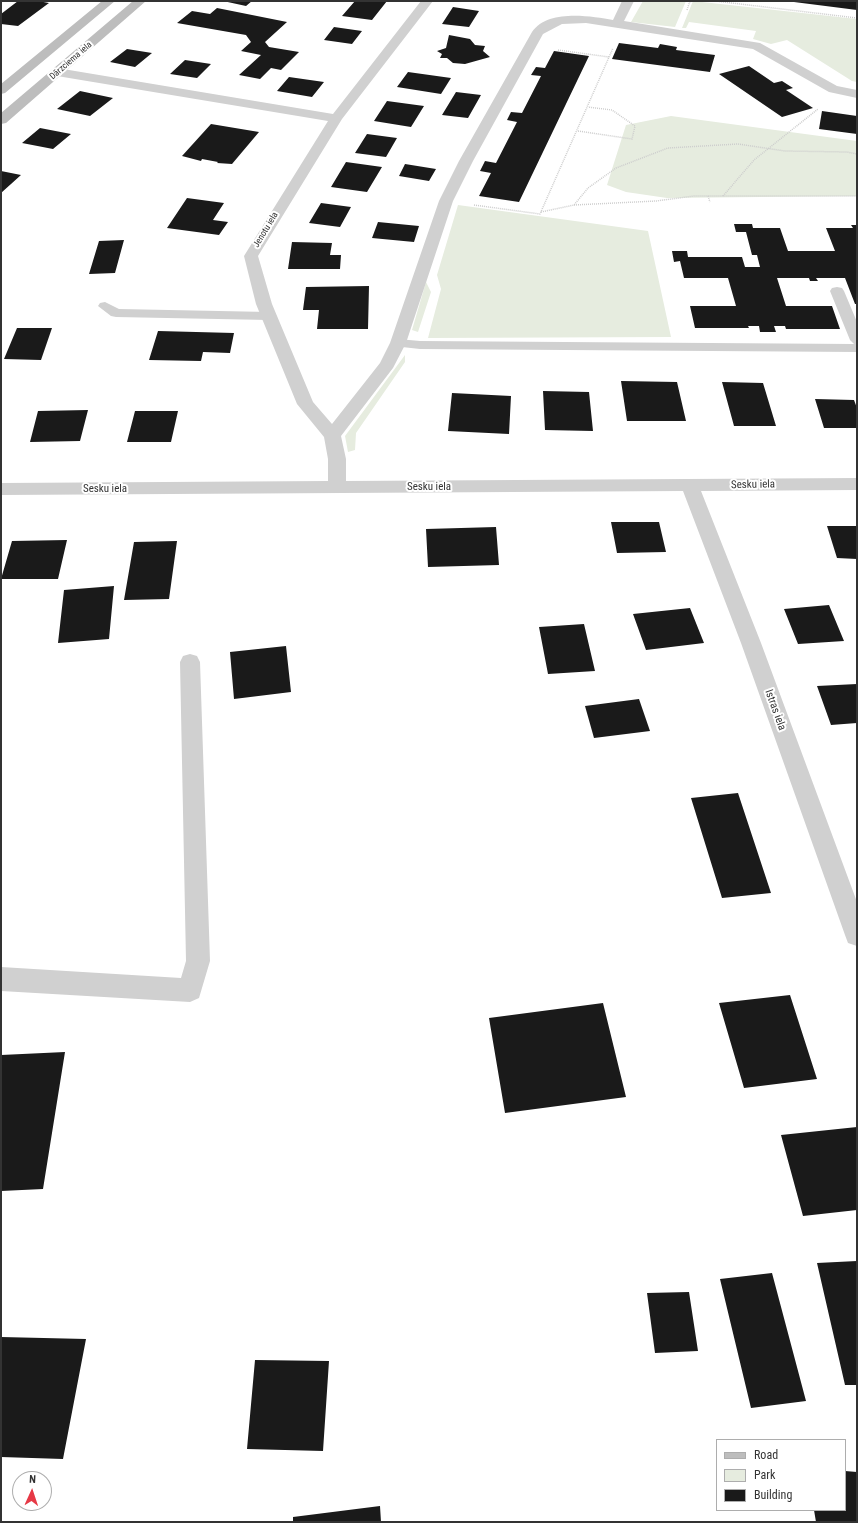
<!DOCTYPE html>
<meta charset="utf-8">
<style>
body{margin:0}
#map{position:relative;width:858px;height:1523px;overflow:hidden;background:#fff;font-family:"Roboto Condensed",sans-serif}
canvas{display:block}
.frame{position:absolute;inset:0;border:2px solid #333;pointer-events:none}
.legend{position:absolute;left:716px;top:1439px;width:130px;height:72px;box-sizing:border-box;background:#fff;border:1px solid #adadad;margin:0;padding:5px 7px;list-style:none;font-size:12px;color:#333}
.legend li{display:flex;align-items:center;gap:8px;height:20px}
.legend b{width:20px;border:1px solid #adadad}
.north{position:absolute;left:12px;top:1471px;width:40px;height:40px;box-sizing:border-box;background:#fff;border:1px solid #adadad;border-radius:50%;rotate:3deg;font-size:11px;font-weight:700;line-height:16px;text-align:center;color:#333}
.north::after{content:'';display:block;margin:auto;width:14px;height:18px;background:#e63946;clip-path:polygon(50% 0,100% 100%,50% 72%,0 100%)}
</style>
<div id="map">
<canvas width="858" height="1523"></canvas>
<div class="frame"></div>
<ul class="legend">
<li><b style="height:5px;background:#bdbdbd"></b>Road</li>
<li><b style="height:11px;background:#e6ecdf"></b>Park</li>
<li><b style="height:11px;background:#1a1a1a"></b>Building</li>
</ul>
<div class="north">N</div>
</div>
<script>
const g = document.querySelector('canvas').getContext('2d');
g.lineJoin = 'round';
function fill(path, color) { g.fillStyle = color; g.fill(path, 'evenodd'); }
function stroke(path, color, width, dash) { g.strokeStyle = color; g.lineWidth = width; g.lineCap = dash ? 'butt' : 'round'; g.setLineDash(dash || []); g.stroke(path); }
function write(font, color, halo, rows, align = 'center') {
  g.font = font + ' "Roboto Condensed",sans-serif'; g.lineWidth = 4; g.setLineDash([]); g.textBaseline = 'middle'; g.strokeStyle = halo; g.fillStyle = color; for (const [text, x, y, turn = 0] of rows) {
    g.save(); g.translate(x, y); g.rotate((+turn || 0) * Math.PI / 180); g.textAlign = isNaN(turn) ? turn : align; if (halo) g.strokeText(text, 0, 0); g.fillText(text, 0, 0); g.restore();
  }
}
const green = new Path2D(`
 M643 1H686L675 27 631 22Z
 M693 1 857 19V82L852 81 787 40 771 44 753 39 756 31 689 22 686 28H682Z
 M671 116 857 141V196L667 198 626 192 607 185 626 125Z
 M458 205 648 231 671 337 428 338 441 289 437 275Z
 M426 282 431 292 418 332 412 330Z
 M405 355V362L356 433 355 450 348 452 345 436Z`);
const building = new Path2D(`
 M18 1H38L49 3 18 26 1 24V14Z
 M223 1H252L246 6Z
 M355 1H387L372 20 342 16Z
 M794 1H857V10L794 2Z
 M453 7 479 11 469 27 442 24Z
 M217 8 287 22 265 42 269 47 299 52 281 70 271 68 260 79 239 75 261 55 241 51 251 42 246 35 177 23 192 11 210 14Z
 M334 27 362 31 352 44 324 40Z
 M449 35 470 39 475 45 485 46 483 51 490 57 465 64 453 63 447 58H440L442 54 437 51 446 48Z
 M619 43 658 48 660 44 677 47 676 50 715 55 710 72 612 59Z
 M127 49 152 53 135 67 110 62Z
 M554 51 589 56 519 202 479 196 491 173 480 171 485 161 496 163 517 122 507 120 511 112 522 113 541 76 531 75 536 67 545 68Z
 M185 60 211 64 197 78 170 74Z
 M749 66 774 83 782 81 793 88 786 90 813 108 782 117 719 74Z
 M408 72 451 78 441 94 397 87Z
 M289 77 324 82 312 97 277 91Z
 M80 91 113 98 90 116 57 109Z
 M456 92 481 95 468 118 442 115Z
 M387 101 424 106 411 127 374 121Z
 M822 111 857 116V134L819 129Z
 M211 124 259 132 232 164 217 163 218 162 202 159 201 161 182 156Z
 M40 128 71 134 53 149 22 143Z
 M367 134 397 138 386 157 355 153Z
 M346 162 382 167 367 192 331 187Z
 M405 164 436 169 429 181 399 176Z
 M1 171 21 175 1 193Z
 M187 198 224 203 213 220 228 222 219 235 167 228Z
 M321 203 351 207 340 227 309 223Z
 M378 222 419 226 414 242 372 238Z
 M734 224H752L753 228H780L788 251H835L826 228H853L851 225H857V304H855L845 278H816L818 281H810L809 278H777L786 306H832L840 329H786L785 326H774L776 332H760L759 326H748L749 328H695L690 306H736L728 278H684L680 261 674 262 672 251H687L688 257H742L745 267H760L757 255H752L746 232H736Z
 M124 240 115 273 89 274 99 241Z
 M292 242 332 243 330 255H341L340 269H288Z
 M369 286 368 329H317L319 310H303L306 287Z
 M17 328H52L41 360 4 359Z
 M158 331 234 333 230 353 203 352 201 361 149 360Z
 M621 381 677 382 686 421H627Z
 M722 382 763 383 776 426H734Z
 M543 391 589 392 593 431 545 430Z
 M452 393 511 396 509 434 448 431Z
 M815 399 854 400 857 408V428H824Z
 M88 410 80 441 30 442 38 411Z
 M135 411H178L171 442H127Z
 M611 522H659L666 552 617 553Z
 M827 526H857V559L837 558Z
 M496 527 499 565 428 567 426 529Z
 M67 540 58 579H1L12 541Z
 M177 541 169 599 124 600 134 542Z
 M114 586 109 639 58 643 64 590Z
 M829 605 844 641 798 644 784 609Z
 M690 608 704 643 646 650 633 614Z
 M584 624 595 671 548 674 539 627Z
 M286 646 291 692 234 699 230 652Z
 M857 684V723L831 725 817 686Z
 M639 699 650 731 594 738 585 706Z
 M738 793 771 893 722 898 691 798Z
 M790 995 817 1079 744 1088 719 1003Z
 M603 1003 626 1097 505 1113 489 1018Z
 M65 1052 43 1189 1 1191V1055Z
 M857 1127V1210L803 1216 781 1135Z
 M857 1261V1385H845L817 1263Z
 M772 1273 806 1401 751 1408 720 1279Z
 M689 1292 698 1351 655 1353 647 1293Z
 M1 1337 86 1339 63 1459 1 1457Z
 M255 1360 329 1361 323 1451 247 1449Z
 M845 1471 857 1472V1522H816L814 1510H845Z
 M380 1506 381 1522H293V1517Z`);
const path = new Path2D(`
 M715 1 857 18
 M687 10 690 1
 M558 50 609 57
 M578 131 632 139 635 126 612 110 588 107
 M708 196 710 202
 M723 196 754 160 818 109
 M474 205 540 214 613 48
 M574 205 656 201 694 196H857
 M541 212 574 205 588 188 616 168 668 148 738 144 785 151 847 152 857 154`);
const lane = new Path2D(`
 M837 287 842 288 844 291 857 322V352L420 349 393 346 391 343 393 340 398 339 420 341 854 344 850 340 830 291 832 288Z
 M105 302 119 309 269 312 274 313 276 316 274 319 269 320 116 317 111 316 98 306 100 303Z`);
const street = new Path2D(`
 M421 1H433L342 119 258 256 272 304 313 402 332 424 380 363 390 343 439 201 459 161 532 32C548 9 590 16 613 20L622 1H634L624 21 760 43 837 86 857 90V98L829 92 753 49 586 23 562 24 543 34 473 161 453 201 406 343 393 368 341 436 346 459V481L857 478V490L701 491 761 643 857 902V946L848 943 845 935 741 643 683 491 1 495V483L328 481V459L324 437 297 404 256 304 244 256 328 121 57 76 51 72 57 68 333 114Z
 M190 654 197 656 200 662 210 961 199 998 190 1002 1 991V967L181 978 186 961 180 662 183 656Z`);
const secondary = new Path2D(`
 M102 1H115L5 93 1 94V84Z
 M133 1H146L6 123 1 124V113Z`);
const farStreetnames = [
 ["Dārzciema iela",71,61,-41],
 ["Jenotu iela",266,230,-59]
];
const streetNames = [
 ["Sesku iela",753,485,-1],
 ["Sesku iela",429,487],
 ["Sesku iela",105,489],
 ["Istras iela",775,710,70]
];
fill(green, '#e6ecdf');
fill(building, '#1a1a1a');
stroke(path, '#cdcdcd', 1.5, [1, 1]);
fill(lane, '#d0d0d0');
fill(street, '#d0d0d0');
fill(secondary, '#bdbdbd');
write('9px', '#333', '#fff', farStreetnames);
write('11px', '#333', '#fff', streetNames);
</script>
